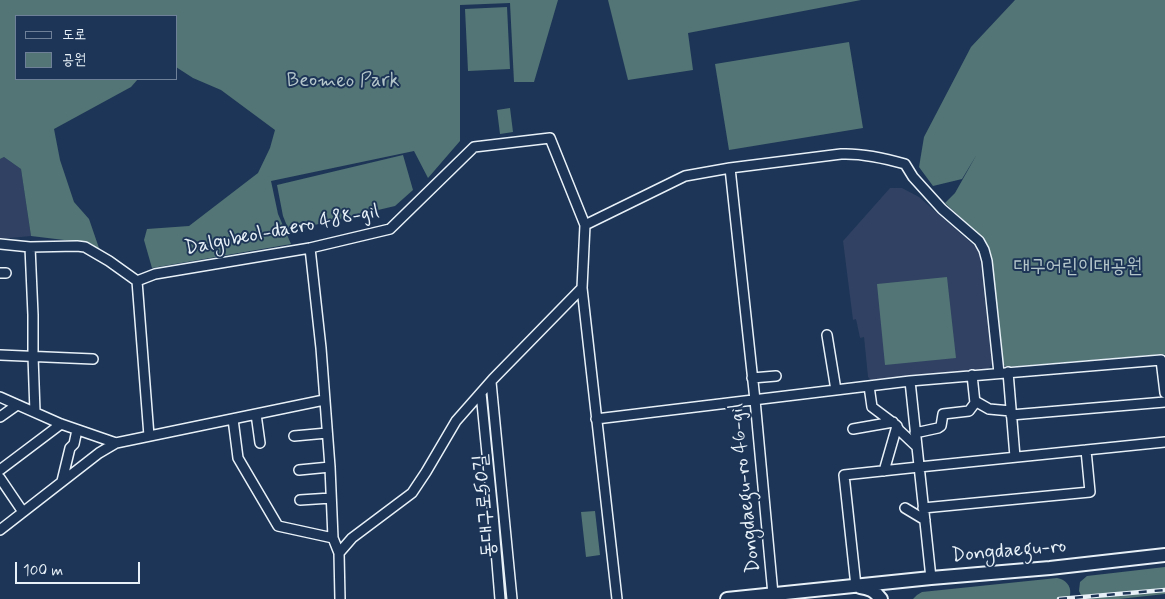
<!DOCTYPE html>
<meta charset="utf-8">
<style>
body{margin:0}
#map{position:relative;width:1165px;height:599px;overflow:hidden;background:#1d3557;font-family:Mynerve,"Poor Story",sans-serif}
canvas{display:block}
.legend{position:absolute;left:15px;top:15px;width:162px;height:65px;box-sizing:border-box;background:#1d3557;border:1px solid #6e8097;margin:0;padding:6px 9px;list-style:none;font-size:15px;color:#e8f1f8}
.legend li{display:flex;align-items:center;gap:10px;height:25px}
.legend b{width:25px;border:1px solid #6e8097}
.scale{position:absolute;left:15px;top:562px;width:125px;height:22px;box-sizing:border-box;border:2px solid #e8f1f8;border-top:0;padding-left:6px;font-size:15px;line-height:18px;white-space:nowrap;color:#e8f1f8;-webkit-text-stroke:4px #1d3557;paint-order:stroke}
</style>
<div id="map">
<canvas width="1165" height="599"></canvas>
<ul class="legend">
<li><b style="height:6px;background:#1d3557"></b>도로</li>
<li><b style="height:14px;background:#537575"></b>공원</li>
</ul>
<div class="scale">100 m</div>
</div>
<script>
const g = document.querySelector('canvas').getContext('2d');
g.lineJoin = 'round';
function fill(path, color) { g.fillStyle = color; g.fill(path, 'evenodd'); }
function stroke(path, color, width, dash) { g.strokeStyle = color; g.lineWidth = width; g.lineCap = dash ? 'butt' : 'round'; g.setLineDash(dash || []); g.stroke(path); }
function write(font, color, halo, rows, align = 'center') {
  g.font = font + ' Mynerve,"Poor Story",sans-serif'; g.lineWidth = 4; g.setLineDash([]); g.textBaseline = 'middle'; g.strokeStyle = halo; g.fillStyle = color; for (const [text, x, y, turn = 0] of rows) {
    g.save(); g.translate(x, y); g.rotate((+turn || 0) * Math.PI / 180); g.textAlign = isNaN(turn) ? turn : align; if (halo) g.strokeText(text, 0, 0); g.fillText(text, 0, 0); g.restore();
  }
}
const built = new Path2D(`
 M4 157 21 169 31 236 0 239V159Z
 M890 188H902L919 197 978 249 980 256 992 364 987 371 871 380 868 377 864 337 860 338 856 319 853 320 843 241Z`);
const green = new Path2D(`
 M0 0H558L534 82H514L510 3 460 5V141L428 178 414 151 271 181 278 214 291 244 152 268 144 240 147 229 189 226 258 173 270 148 275 130 221 90 193 78 176 67V16H16V79H138L131 87 54 129 60 160 74 202 89 219 100 251 89 243 31 236 21 169 4 157 0 159Z
 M608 0H861L688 33 693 70 628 80Z
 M1015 0H1165V356L1164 354 1007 367 1001 363 990 251 984 239 945 203 955 193 977 154 962 179 933 186 919 167 924 137 971 47Z
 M507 7 510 69 468 71 465 9Z
 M849 42 863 128 729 150 715 64Z
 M510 108 513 132 500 134 497 110Z
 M403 155 413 190 395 206 289 231 283 216 277 185Z
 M947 277 956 358 885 365 877 284Z
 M595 511 600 555 586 557 581 512Z
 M1165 567V594L1119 599H1083L1079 591 1080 582 1087 576Z
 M1057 578C1068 580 1073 589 1069 599H913L917 595 922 592Z`);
const street = new Path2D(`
 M730 168 755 400 773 594
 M585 225 685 176 730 168 841 154C862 153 884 158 905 164L913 177 942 209 979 241 984 250 987 261 999 373
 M0 244 30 247 77 246 85 247 109 261 137 281 155 274 310 248 390 229 474 147 550 138 585 225 582 288 493 379 456 421 426 472 412 493 352 538 339 553
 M30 247 33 315V356L35 412
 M310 248 321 348 330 467 333 538 339 553 340 599
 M0 273H6
 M137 281 149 436
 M582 288 617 599
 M827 335 836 390
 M0 355 93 359
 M1008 372 1015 457
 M752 378 776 376
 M910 381 931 578
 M491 382 512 599
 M869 386 872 407 896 425 899 430 917 447
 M481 393 493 514 500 599
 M0 397 61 424 116 443 324 400
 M975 401 989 409 1011 411
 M256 414 260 443
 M1011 415 1165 402
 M0 417 17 405
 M233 419 238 458 278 526 333 538
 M596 419 910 381 1161 360 1165 393
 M853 429 893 422
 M915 433 938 428 941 426 943 414 969 411 975 403 972 375
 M294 436 327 433
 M0 470 61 424
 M299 470 330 467
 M884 471 897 426
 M0 478 23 512
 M62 481 70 448 74 444 77 430
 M300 500 331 498
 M905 508 925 520
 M923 508 1090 492 1086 450
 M0 530 99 453 116 443
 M856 586 844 475 919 467 1165 442`);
const secondary = new Path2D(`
 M860 587C869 588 875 591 881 599
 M727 599 931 578 1050 568 1165 555`);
const rail = new Path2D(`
 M1059 599 1165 590`);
const parkNames = [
 ["Beomeo Park",343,82],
 ["대구어린이대공원",1078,268]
];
const streetNames = [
 ["Dalgubeol-daero 488-gil",282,231,-11],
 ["Dongdaegu-ro 46-gil",746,488,-96],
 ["동대구로50길",486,506,-95],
 ["Dongdaegu-ro",1009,552,-5]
];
fill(built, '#304163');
fill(green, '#537575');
stroke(street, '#e8f1f8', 12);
stroke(secondary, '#e8f1f8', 16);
stroke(street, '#1d3557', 9);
stroke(secondary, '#1d3557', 12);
stroke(rail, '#e8f1f8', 4.5);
stroke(rail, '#1d3557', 2.5, [8]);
write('20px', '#b4c6ca', '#1d3557', parkNames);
write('20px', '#e8f1f8', '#1d3557', streetNames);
</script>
